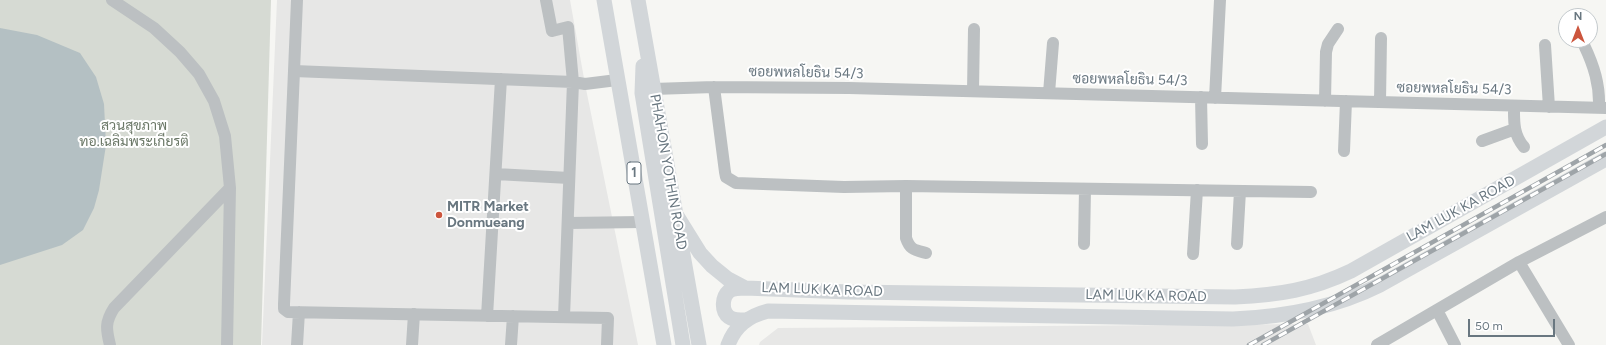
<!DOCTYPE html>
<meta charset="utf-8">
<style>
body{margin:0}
#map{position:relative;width:1606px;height:345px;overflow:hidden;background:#f6f6f3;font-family:Figtree,sans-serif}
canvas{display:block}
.north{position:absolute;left:1558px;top:8px;width:40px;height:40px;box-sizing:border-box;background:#fff;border:1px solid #c3c9cc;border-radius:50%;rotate:0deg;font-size:11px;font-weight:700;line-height:16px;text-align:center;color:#697780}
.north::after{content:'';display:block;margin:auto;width:14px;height:18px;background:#cc553d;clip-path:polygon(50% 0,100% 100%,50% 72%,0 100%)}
.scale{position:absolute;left:1468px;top:319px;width:87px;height:18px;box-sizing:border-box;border:2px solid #697780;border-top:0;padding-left:5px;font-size:12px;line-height:14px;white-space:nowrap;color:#697780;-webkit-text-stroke:3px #fff;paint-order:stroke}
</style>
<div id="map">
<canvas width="1606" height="345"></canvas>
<div class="north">N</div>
<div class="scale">50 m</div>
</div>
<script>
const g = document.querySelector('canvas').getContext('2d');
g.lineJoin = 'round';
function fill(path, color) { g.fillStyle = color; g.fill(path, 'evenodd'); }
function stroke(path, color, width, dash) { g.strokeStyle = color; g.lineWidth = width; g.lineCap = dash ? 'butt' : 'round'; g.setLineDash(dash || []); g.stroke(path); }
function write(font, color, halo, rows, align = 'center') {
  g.font = font + ' Figtree,Sarabun,sans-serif'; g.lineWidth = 4; g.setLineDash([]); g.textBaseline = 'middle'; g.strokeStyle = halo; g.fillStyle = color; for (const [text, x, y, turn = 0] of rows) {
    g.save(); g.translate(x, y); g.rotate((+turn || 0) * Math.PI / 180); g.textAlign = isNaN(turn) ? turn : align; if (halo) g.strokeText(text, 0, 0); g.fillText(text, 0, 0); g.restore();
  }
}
const built = new Path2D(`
 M277 0H570L585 84 638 345H262Z
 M1308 324 1316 345H759L760 342 778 328Z`);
const green = new Path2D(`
 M0 0H271L261 345H0Z`);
const water = new Path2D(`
 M0 28 37 35 80 53 96 77 104 104 106 145 99 190 94 208 83 230 62 245 0 265Z`);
const minor = new Path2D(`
 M112 0 154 28 180 52 199 74 214 101 225 136 230 188 227 345
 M546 0 552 31 568 27 573 82 564 317
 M1545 45 1549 107
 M1584 45C1594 66 1600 85 1599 108
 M294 71 297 0
 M714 87 725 172 726 177 736 183 844 187 906 186 1311 192
 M653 89 714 87 849 88 1606 108
 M973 91 974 29
 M1049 93 1053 43
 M1201 97 1202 144
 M1215 98 1220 0
 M1325 101 1326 52 1328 44 1338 29
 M1380 102 1381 38
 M1514 106C1514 121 1513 134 1524 147
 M1482 141 1515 129
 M1344 151 1346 101
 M496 174 569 178
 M906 186V238C910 250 915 250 926 253
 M568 223 642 222
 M1084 244 1085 189
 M1237 244 1240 191
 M1193 254 1197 190
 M1519 262 1569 345
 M1437 310 1455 345
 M487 316 501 79
 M110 345C106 329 105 322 114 308L230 188
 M297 345 299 312
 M412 345 414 314
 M511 345 513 316
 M607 345 608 318 288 312 284 309V304L294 71 573 82 585 84 617 80
 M1377 345 1519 262 1606 217`);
const major = new Path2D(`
 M604 0 664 345
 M638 0 699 345
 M643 66 642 93 683 345
 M677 216 700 253 712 266 728 279 745 288 849 292 1235 297C1279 295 1311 290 1351 271L1606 127
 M745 320C740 320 733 320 729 317 721 311 722 297 729 291 734 288 740 288 745 288
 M728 345C735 326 748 316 768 311L1233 319C1284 317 1334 308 1380 285L1606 159`);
const rail = new Path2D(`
 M1249 345 1606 145
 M1263 345 1606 154`);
const markers = [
 [439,215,4,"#cc553d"]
];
const shields = [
 [634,173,14]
];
const shieldNames = [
 ["1",634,173]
];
const streetNames = [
 ["ซอยพหลโยธิน 54/3",806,73,1],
 ["ซอยพหลโยธิน 54/3",1130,80,1],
 ["ซอยพหลโยธิน 54/3",1454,89,1],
 ["PHAHON YOTHIN ROAD",668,172,80],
 ["LAM LUK KA ROAD",1461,209,-29],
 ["LAM LUK KA ROAD",822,290,2],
 ["LAM LUK KA ROAD",1146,296,1]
];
const parkNames = [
 ["สวนสุขภาพ",134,126],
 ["ทอ.เฉลิมพระเกียรติ",134,142]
];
const poiNames = [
 ["MITR Market",447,207],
 ["Donmueang",447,223]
];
fill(built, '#e7e7e6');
fill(green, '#d6dad3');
fill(water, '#b4c0c3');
stroke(minor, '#bcc0c2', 12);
stroke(major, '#d2d6d9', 15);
stroke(rail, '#9ea4a8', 4.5);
stroke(rail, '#fff', 3, [9]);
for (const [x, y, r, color] of markers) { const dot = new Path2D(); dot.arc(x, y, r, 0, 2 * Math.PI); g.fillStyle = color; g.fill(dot); stroke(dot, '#fff', 1.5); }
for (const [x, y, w] of shields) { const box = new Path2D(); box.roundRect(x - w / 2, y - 11, w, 22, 3); g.fillStyle = '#fff'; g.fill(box); stroke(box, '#697780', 1); }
write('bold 13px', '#697780', null, shieldNames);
write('14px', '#697780', '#fff', streetNames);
write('14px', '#6b7867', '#fff', parkNames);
write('bold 14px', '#697780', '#fff', poiNames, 'left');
</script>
